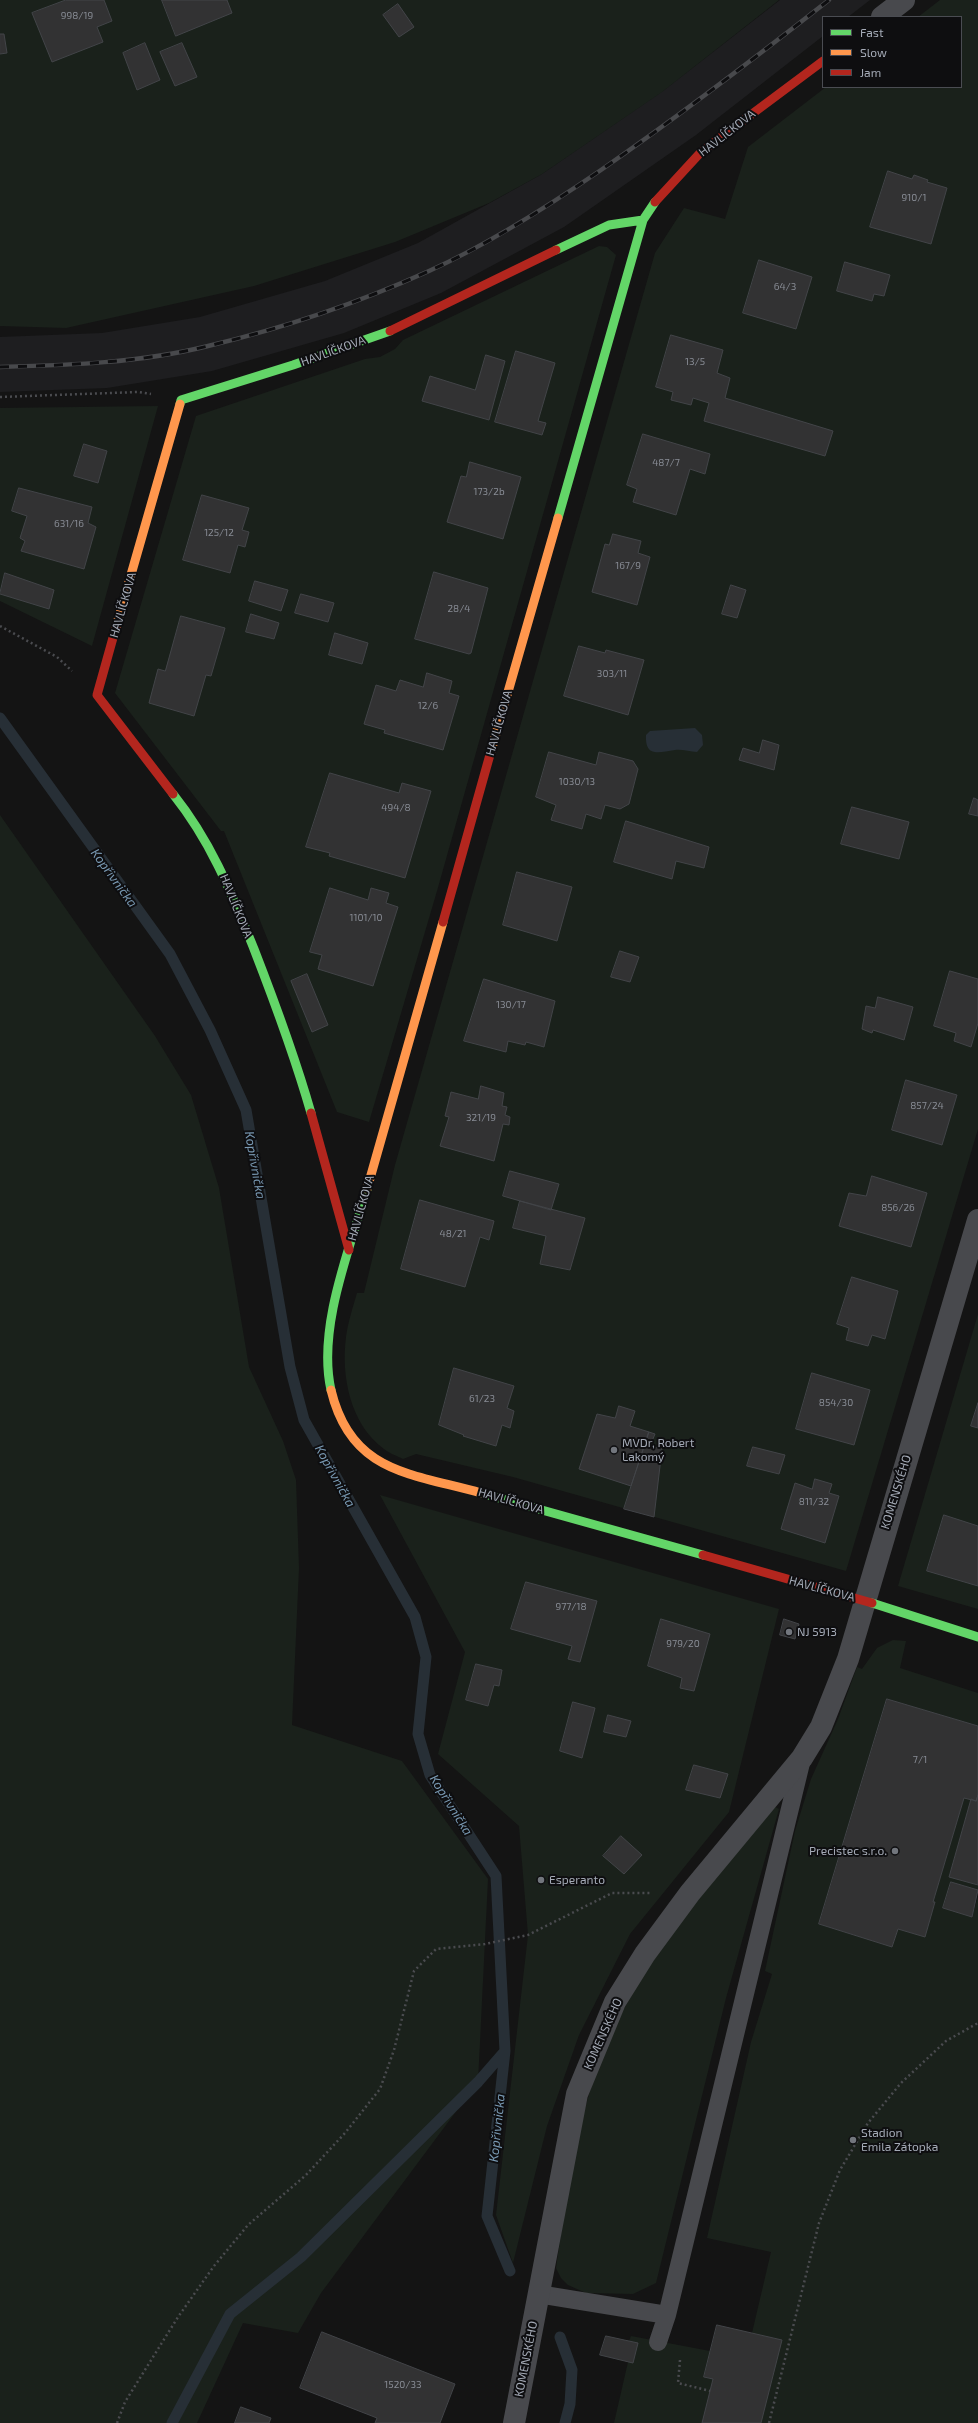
<!DOCTYPE html>
<meta charset="utf-8">
<style>
body{margin:0}
#map{position:relative;width:978px;height:2423px;overflow:hidden;background:#141414;font-family:"Exo 2",sans-serif}
canvas{display:block}
.legend{position:absolute;left:822px;top:16px;width:140px;height:72px;box-sizing:border-box;background:#0e0e10;border:1px solid #4a4c52;margin:0;padding:5px 7px;list-style:none;font-size:12px;color:#a4aab6}
.legend li{display:flex;align-items:center;gap:8px;height:20px}
.legend b{width:20px;border:1px solid #4a4c52}
</style>
<div id="map">
<canvas width="978" height="2423"></canvas>
<ul class="legend">
<li><b style="height:5px;background:#63d668"></b>Fast</li>
<li><b style="height:5px;background:#ff974d"></b>Slow</li>
<li><b style="height:5px;background:#b3261e"></b>Jam</li>
</ul>
</div>
<script>
const g = document.querySelector('canvas').getContext('2d');
g.lineJoin = 'round';
function fill(path, color) { g.fillStyle = color; g.fill(path, 'evenodd'); }
function stroke(path, color, width, dash) { g.strokeStyle = color; g.lineWidth = width; g.lineCap = dash ? 'butt' : 'round'; g.setLineDash(dash || []); g.stroke(path); }
function write(font, color, halo, rows, align = 'center') {
  g.font = font + ' "Exo 2",sans-serif'; g.lineWidth = 4; g.setLineDash([]); g.textBaseline = 'middle'; g.strokeStyle = halo; g.fillStyle = color; for (const [text, x, y, turn = 0] of rows) {
    g.save(); g.translate(x, y); g.rotate((+turn || 0) * Math.PI / 180); g.textAlign = isNaN(turn) ? turn : align; if (halo) g.strokeText(text, 0, 0); g.fillText(text, 0, 0); g.restore();
  }
}
const built = new Path2D(`
 M780 0H870L848 17H823V36L696 135 564 227 441 293 344 333 212 371 107 388 0 392V337L102 333 200 317 325 281 418 243 542 174 663 91Z`);
const green = new Path2D(`
 M0 0H779L662 92 542 174 489 203 395 242 254 286 66 328 0 326Z
 M940 0H978V1129L846 1571 513 1477 416 1454 403 1459C397 1456 389 1453 384 1449 350 1424 341 1376 346 1337 348 1322 353 1307 357 1293H364L395 1165 655 253 684 208 725 219 748 147 826 87H961V17H918Z
 M599 246 607 247 616 255 437 891 369 1122 337 1112 224 831H221L115 693 196 416 365 359 380 357 395 349 403 340Z
 M158 406 92 646 0 601V408Z
 M0 815 155 1036 191 1095 219 1188 249 1367 283 1441 296 1480 299 1568 292 1725 402 1761 488 1879 478 2082 321 2293 298 2333 243 2323 197 2423H0Z
 M978 1314V1609L898 1586Z
 M380 1495 779 1609 729 1812 630 1934 579 2035 547 2126 513 2263 496 2215 528 1935 519 1826 438 1754 465 1652Z
 M893 1640 906 1641 900 1668 978 1693V1726L887 1699 819 1924 892 1947 898 1929 925 1937 935 1903 933 1902 964 1798 971 1799 949 1876 978 1885V1890L951 1882 943 1908 972 1917 978 1897V2423H614L628 2362 600 2355 606 2336 629 2341 631 2336 710 2351 717 2325 752 2333 771 2252 707 2238 751 2042 772 1974 765 1971 795 1831 811 1779 838 1719 857 1667 862 1669 877 1648Z
 M775 1807 779 1809 726 1998 656 2283 633 2294 586 2293 568 2285 561 2278 556 2268C568 2190 577 2110 610 2038 648 1951 715 1880 775 1807Z`);
const water = new Path2D(`
 M695 728 702 735 703 745 697 752C690 752 682 749 675 750 659 752 645 758 646 735L650 731Z`);
const stream = new Path2D(`
 M0 718 170 954 210 1030 246 1110 290 1367 304 1420 415 1617 426 1657 418 1734 430 1775 496 1876 505 2051 487 2216 510 2271
 M560 2337 572 2370 570 2404 565 2423
 M172 2423 230 2314 301 2257 478 2082 505 2051`);
const building = new Path2D(`
 M66 0H104L112 21 97 27 103 42 52 62 32 13Z
 M162 0H227L232 13 176 36Z
 M398 4 414 27 399 37 383 15Z
 M0 34H4L7 53 0 54Z
 M145 43 160 80 137 90 123 53Z
 M182 43 197 77 175 86 160 52Z
 M888 171 912 179 914 175 928 180 927 182 947 188 931 244 870 227Z
 M759 260 812 277 796 329 743 313Z
 M845 262 890 275 884 296 874 294 872 301 837 291Z
 M671 335 723 350 717 373 730 378 725 398 833 431 825 456 704 421 709 403 693 398 691 405 671 400 673 392 656 387Z
 M516 351 555 363 538 421 546 423 542 435 495 422Z
 M486 355 505 361 489 420 422 401 430 376 475 390Z
 M643 434 710 454 705 474 690 469 676 515 633 502 637 489 627 485Z
 M84 444 107 451 98 483 74 476Z
 M470 462 521 477 503 539 447 522 461 476 466 477Z
 M19 488 92 507 88 523 96 527 84 569 21 551 25 541 20 538 27 516 12 511Z
 M202 495 249 508 242 530 249 532 245 547 238 545 230 573 183 560Z
 M613 534 641 541 638 553 650 557 637 605 592 592 605 544 609 545Z
 M434 572 488 588 471 653 469 654 415 639Z
 M5 573 54 590 49 609 0 594Z
 M255 581 288 590 281 611 249 601Z
 M731 585 746 590 737 618 722 614Z
 M301 594 334 603 328 622 295 613Z
 M251 614 279 623 274 639 246 632Z
 M181 616 225 628 211 676 206 675 194 716 149 703 158 669 165 671Z
 M335 633 368 643 362 664 329 655Z
 M579 646 605 653 606 650 644 660 628 715 564 696Z
 M427 673 452 681 449 693 459 696 443 750 384 733 385 730 364 724 376 685 396 691 400 680 423 687Z
 M763 740 779 745 774 770 739 760 743 748 759 753Z
 M549 752 596 765 599 752 633 761 638 769 629 804 620 809 605 805 601 819 586 814 582 829 551 820 556 805 536 797Z
 M330 773 399 793 402 783 431 791 405 878 329 856 330 853 306 847Z
 M974 798 978 800V816L969 814Z
 M852 807 909 822 899 859 841 844Z
 M626 821 709 847 704 868 676 861 672 879 614 862Z
 M517 872 572 887 557 941 503 925Z
 M330 888 368 900 371 888 389 893 386 903 398 907 373 986 318 969 322 955 310 952Z
 M620 951 639 957 630 982 611 977Z
 M950 971 978 979V1023L971 1047 954 1041 956 1033 934 1026Z
 M307 974 328 1025 312 1032 291 981Z
 M484 979 555 1001 544 1047 526 1042 525 1045 508 1041 506 1052 464 1041Z
 M878 997 913 1007 904 1040 873 1030 872 1033 862 1029 866 1006 875 1008Z
 M906 1080 957 1095 942 1145 892 1130Z
 M481 1086 504 1093 502 1106 507 1107 505 1115 510 1117 509 1125 503 1124 494 1161 440 1146 449 1117 445 1116 451 1092 478 1099Z
 M510 1171 559 1184 551 1210 503 1196Z
 M872 1176 927 1193 911 1247 839 1226 849 1193 866 1196Z
 M420 1200 494 1221 489 1240 480 1237 465 1287 401 1269Z
 M520 1201 585 1218 570 1270 540 1264 546 1236 513 1228Z
 M852 1277 898 1291 885 1339 872 1335 868 1346 846 1340 849 1328 837 1324Z
 M454 1368 514 1386 507 1408 514 1411 510 1428 502 1425 496 1446 463 1436 464 1435 439 1425Z
 M812 1373 870 1390 854 1445 796 1429Z
 M978 1403V1428L971 1426Z
 M619 1406 635 1411 630 1426 649 1432 631 1486 579 1469 597 1414 615 1418Z
 M649 1432 655 1434 650 1446 662 1449 654 1517 624 1509Z
 M753 1447 785 1455 779 1474 747 1466Z
 M815 1479 832 1484 829 1493 839 1496 825 1543 781 1529 795 1483 812 1489Z
 M944 1515 978 1526V1586L927 1571Z
 M526 1582 597 1601 580 1662 568 1659 572 1646 511 1629Z
 M661 1619 710 1634 694 1691 680 1688 682 1678 648 1666Z
 M784 1619 799 1624 795 1639 780 1635Z
 M476 1664 502 1670 499 1686 494 1685 488 1706 466 1700Z
 M887 1699 978 1726V1795L976 1801 964 1798 933 1902H935L925 1937 898 1929 892 1947 819 1924Z
 M573 1702 595 1708 582 1758 560 1751Z
 M608 1715 631 1721 626 1737 604 1732Z
 M694 1765 728 1774 720 1798 686 1790Z
 M978 1795V1885L949 1877 971 1799 976 1801Z
 M621 1836 642 1855 624 1874 603 1856Z
 M951 1882 978 1890 972 1917 943 1908Z
 M717 2325 782 2340 761 2423H702L713 2379 704 2377Z
 M322 2332 455 2384 440 2423H375L377 2418 300 2388Z
 M606 2336 638 2343 633 2363 600 2355Z
 M241 2407 271 2418 269 2423H235Z`);
const path = new Path2D(`
 M0 397 138 392 151 394
 M0 626 57 657 72 671
 M680 2360 678 2383 710 2391
 M117 2423 125 2402 178 2317 214 2266 248 2225 306 2175 345 2133 380 2089 394 2050 414 1971 436 1949 485 1944 528 1935 612 1893H650
 M769 2423 819 2223 840 2170 868 2123 901 2083 946 2041 978 2023`);
const lane = new Path2D(`
 M538 2294 667 2315
 M658 2342 667 2315 802 1759`);
const street = new Path2D(`
 M882 17 904 0
 M514 2423 577 2094 615 2002 645 1954 690 1893 802 1758 821 1727 848 1659 978 1220`);
const fast = new Path2D(`
 M556 250 609 225 643 220
 M180 404 181 400 293 365 390 331
 M558 518 643 220 655 202
 M173 794C212 843 231 892 254 949 275 1003 295 1057 311 1113
 M331 1390C317 1328 350 1248 367 1189
 M481 1493 703 1555
 M872 1603 978 1637`);
const slow = new Path2D(`
 M116 627 180 404
 M491 751 558 518
 M367 1189 443 922
 M331 1390C351 1473 410 1473 481 1493`);
const jam = new Path2D(`
 M655 202 701 152 823 61
 M390 331 556 250
 M116 627 97 695 173 794
 M443 922 491 751
 M311 1113 349 1250
 M703 1555 872 1603`);
const rail = new Path2D(`
 M0 367C70 365 140 363 208 346 284 328 358 303 429 271 489 244 547 207 601 170 679 116 755 58 829 0`);
const markers = [
 [614,1450,4,"#72767d"],
 [789,1632,4,"#72767d"],
 [895,1851,4,"#72767d"],
 [541,1880,4,"#72767d"],
 [853,2140,4,"#72767d"]
];
const numberNames = [
 ["998/19",77,16],
 ["910/1",914,198],
 ["64/3",785,287],
 ["13/5",695,362],
 ["487/7",666,463],
 ["173/2b",489,492],
 ["631/16",69,524],
 ["125/12",219,533],
 ["167/9",628,566],
 ["28/4",459,609],
 ["303/11",612,674],
 ["12/6",428,706],
 ["1030/13",577,782],
 ["494/8",396,808],
 ["1101/10",366,918],
 ["130/17",511,1005],
 ["857/24",927,1106],
 ["321/19",481,1118],
 ["856/26",898,1208],
 ["48/21",453,1234],
 ["61/23",482,1399],
 ["854/30",836,1403],
 ["811/32",814,1502],
 ["977/18",571,1607],
 ["979/20",683,1644],
 ["7/1",920,1760],
 ["1520/33",403,2385]
];
const streetNames = [
 ["HAVLÍČKOVA",727,133,-38],
 ["HAVLÍČKOVA",333,351,-20],
 ["HAVLÍČKOVA",123,605,-74],
 ["HAVLÍČKOVA",499,723,-74],
 ["HAVLÍČKOVA",236,906,68],
 ["HAVLÍČKOVA",361,1208,-74],
 ["KOMENSKÉHO",896,1492,-73],
 ["HAVLÍČKOVA",511,1501,16],
 ["HAVLÍČKOVA",822,1589,15],
 ["KOMENSKÉHO",603,2034,-66],
 ["KOMENSKÉHO",526,2359,-79]
];
const poiNames = [
 ["MVDr, Robert",622,1443],
 ["Lakomý",622,1457],
 ["NJ 5913",797,1632],
 ["Precistec s.r.o.",887,1851,"right"],
 ["Esperanto",549,1880],
 ["Stadion",861,2133],
 ["Emila Zátopka",861,2147]
];
const waterNames = [
 ["Kopřivnička",114,878,54],
 ["Kopřivnička",255,1165,80],
 ["Kopřivnička",335,1476,61],
 ["Kopřivnička",451,1805,58],
 ["Kopřivnička",497,2128,-84]
];
fill(built, '#1e1e20');
fill(green, '#1a211b');
fill(water, '#272f36');
stroke(stream, '#272f36', 11);
fill(building, '#323233');
stroke(building, '#424448', 1);
stroke(path, '#4a4b4f', 2.5, [2, 3]);
stroke(lane, '#48494d', 18);
stroke(street, '#48494d', 22);
stroke(fast, '#63d668', 9);
stroke(slow, '#ff974d', 9);
stroke(jam, '#b3261e', 9);
stroke(rail, '#48494c', 4.5);
stroke(rail, '#0e0e10', 3, [9]);
for (const [x, y, r, color] of markers) { const dot = new Path2D(); dot.arc(x, y, r, 0, 2 * Math.PI); g.fillStyle = color; g.fill(dot); stroke(dot, '#0e0e10', 1.5); }
write('10px', '#888c95', null, numberNames);
write('12px', '#a4aab6', '#0e0e10', streetNames);
write('12px', '#a4aab6', '#0e0e10', poiNames, 'left');
write('italic 13px', '#7999b3', '#0e0e10', waterNames);
</script>
